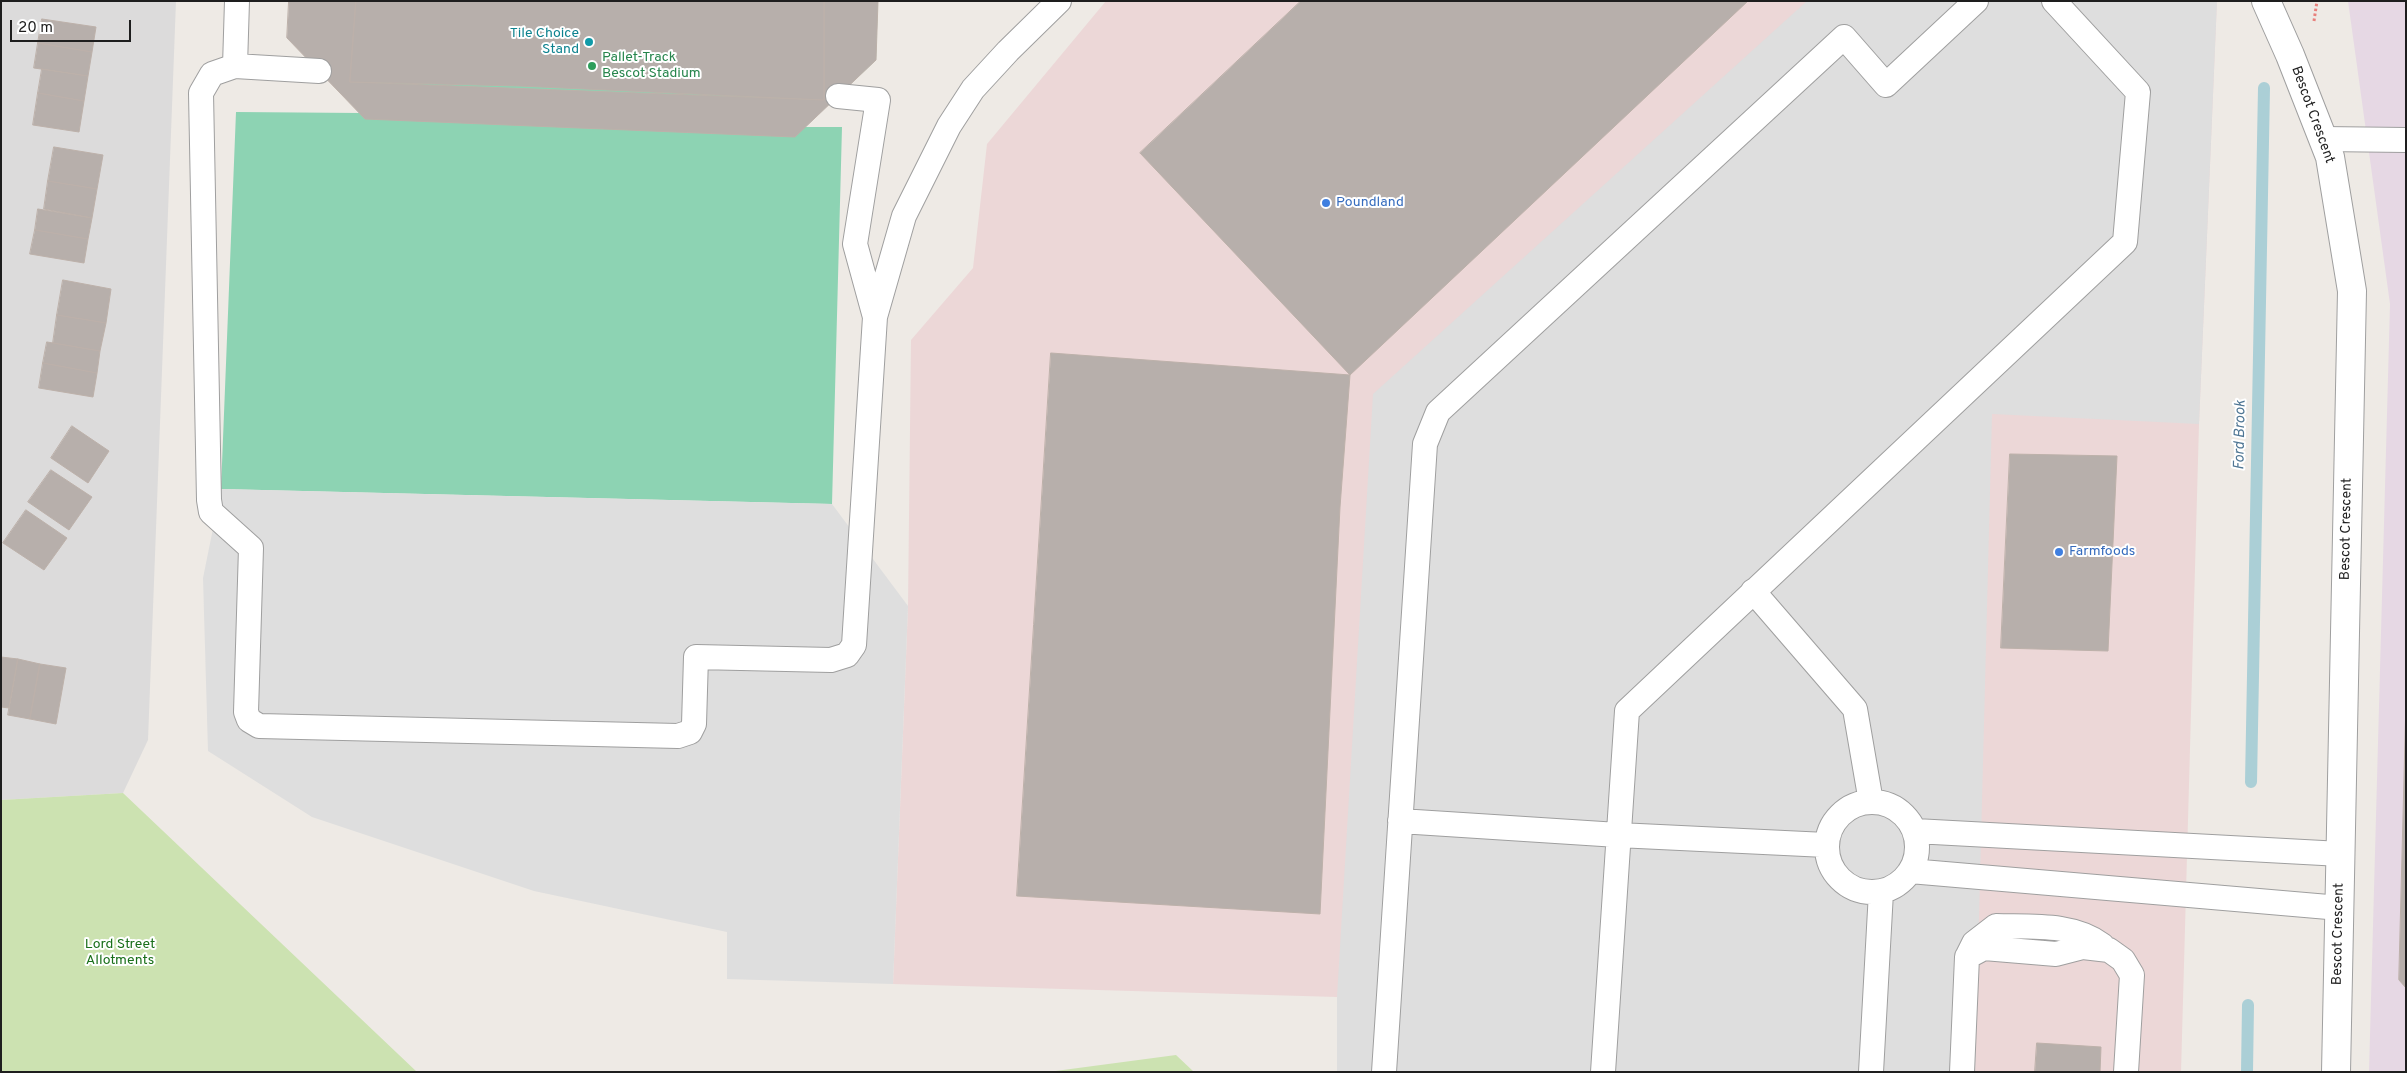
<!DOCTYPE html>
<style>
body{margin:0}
#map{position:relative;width:2407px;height:1073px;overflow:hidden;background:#eeeae5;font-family:Overpass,sans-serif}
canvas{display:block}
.frame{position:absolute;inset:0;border:2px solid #1e1e1e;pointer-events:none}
.scale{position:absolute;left:10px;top:20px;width:121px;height:22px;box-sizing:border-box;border:2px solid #1e1e1e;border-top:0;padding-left:6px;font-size:15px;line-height:18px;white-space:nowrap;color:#1e1e1e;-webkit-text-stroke:4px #fff;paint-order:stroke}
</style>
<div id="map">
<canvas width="2407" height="1073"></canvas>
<div class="frame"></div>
<div class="scale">20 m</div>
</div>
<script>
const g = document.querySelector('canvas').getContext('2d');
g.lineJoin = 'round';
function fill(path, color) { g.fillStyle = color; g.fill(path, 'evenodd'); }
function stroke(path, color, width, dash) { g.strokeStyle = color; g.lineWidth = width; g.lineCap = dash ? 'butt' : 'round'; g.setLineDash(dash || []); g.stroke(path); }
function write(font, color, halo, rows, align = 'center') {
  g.font = font + ' Overpass,sans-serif'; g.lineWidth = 4; g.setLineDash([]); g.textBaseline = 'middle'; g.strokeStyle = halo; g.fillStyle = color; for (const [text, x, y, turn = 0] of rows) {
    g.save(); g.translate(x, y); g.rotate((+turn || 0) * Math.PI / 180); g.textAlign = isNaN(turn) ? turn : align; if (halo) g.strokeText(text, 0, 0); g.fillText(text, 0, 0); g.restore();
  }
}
const residential = new Path2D(`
 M1 1H176L148 740 123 793 1 800Z`);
const commercial = new Path2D(`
 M1106 1H2217L2199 424 2181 1072H1337V997L893 984 908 606 911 340 973 268 987 144Z`);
const industrial = new Path2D(`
 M2348 1H2406V1072H2369L2390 304Z`);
const grass = new Path2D(`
 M123 793 417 1072H1V800Z
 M1176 1055 1194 1072H1048Z`);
const pitch = new Path2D(`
 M289 1H878L876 60 805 127H842L832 504 221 489 236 112 360 113Z`);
const parking = new Path2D(`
 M1807 1H2217L2199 424 1992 414 1975 1072H1337V997L1373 394Z
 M221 489 832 504 908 606 893 984 727 979V932L534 891 312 817 208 751 203 578Z`);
const stream = new Path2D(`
 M2251 782 2264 88
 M2247 1072 2248 1005`);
const building = new Path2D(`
 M289 1H356L350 82 824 100V1H878L876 60 795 137 365 119 287 38Z
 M356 1H824V100L519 86 350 82Z
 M1301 1H1748L1350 375 1140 153Z
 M42 19 96 27 92 52 38 43Z
 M38 43 92 52 88 76 34 68Z
 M42 69 88 76 84 101 38 93Z
 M38 93 84 101 79 132 33 125Z
 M54 147 103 155 97 189 48 181Z
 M48 181 97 189 92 218 44 209Z
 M38 209 92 218 88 239 35 230Z
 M35 230 88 239 84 263 30 254Z
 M63 280 111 289 106 323 57 315Z
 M57 315 106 323 100 351 53 343Z
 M47 342 100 351 97 373 43 363Z
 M1051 353 1350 375 1340 507 1320 914 1017 896Z
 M43 363 97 373 93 397 39 388Z
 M72 426 109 451 88 483 51 458Z
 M2010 454 2117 456 2108 651 2001 648Z
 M51 470 92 497 69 530 28 502Z
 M26 510 67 538 44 570 3 543Z
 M1 657 18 659 9 708 1 707Z
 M18 659 40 664 30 719 8 715Z
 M40 664 66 668 56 724 30 719Z
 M2406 701V988L2399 980Z
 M2037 1043 2101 1047 2100 1072H2035Z`);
const path = new Path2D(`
 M2314 21 2317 1`);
const service = new Path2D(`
 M237 1 235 66 319 71
 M235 66 212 74 201 93 209 500 211 512 251 548 246 712 249 720 259 726 678 736 690 732 694 724 696 657 831 660 847 655 854 645 875 317 904 216 949 126 973 89 1008 51 1059 1
 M838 96 878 100 855 244 875 317
 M2323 139 2406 140
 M1753 591 1855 709 1871 802
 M1827 847a45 45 0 1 1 90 0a45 45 0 1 1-90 0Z
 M1400 821 1618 835 1826 845
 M1915 831 2341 854
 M1910 871 2340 908
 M1968 955 1974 943 1996 926C2031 927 2073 923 2102 945
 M1384 1072 1425 444 1438 412 1844 37 1886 85 1976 1
 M1603 1072 1627 711 2125 242 2138 92 2054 1
 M1871 1072 1881 892
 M1962 1072 1967 957 1984 948 2056 954 2083 947 2109 950 2123 960 2132 975 2126 1072`);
const tertiary = new Path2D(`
 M2266 1 2290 55 2330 157 2352 291 2336 1072`);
const markers = [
 [589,42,5,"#0f9aa8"],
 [592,66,5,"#2e9e5b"],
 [1326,203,5,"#3f7fe0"],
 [2059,552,5,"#3f7fe0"]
];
const cultureNames = [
 ["Tile Choice",579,34],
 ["Stand",579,50]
];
const leisureNames = [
 ["Pallet-Track",602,58],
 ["Bescot Stadium",602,74]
];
const streetNames = [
 ["Bescot Crescent",2312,115,70],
 ["Bescot Crescent",2347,529,-89],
 ["Bescot Crescent",2339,934,-89]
];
const shopNames = [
 ["Poundland",1336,203],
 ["Farmfoods",2069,552]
];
const parkNames = [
 ["Lord Street",120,945],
 ["Allotments",120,961]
];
const waterNames = [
 ["Ford Brook",2241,435,-89]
];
fill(residential, '#dcdbdb');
fill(commercial, '#ecd7d7');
fill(industrial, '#e6d8e4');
fill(grass, '#cce2b1');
fill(pitch, '#8dd3b3');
fill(parking, '#dedede');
stroke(stream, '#abcfd6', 12);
fill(building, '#b7afab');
stroke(building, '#bdb1aa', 1);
stroke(service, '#9f9f9f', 26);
stroke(tertiary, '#9f9f9f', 30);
stroke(path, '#e8807c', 3, [2.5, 2.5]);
stroke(service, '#fff', 24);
stroke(tertiary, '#fff', 28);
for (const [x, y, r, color] of markers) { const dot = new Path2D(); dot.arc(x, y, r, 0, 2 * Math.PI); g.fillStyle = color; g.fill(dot); stroke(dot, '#fff', 2); }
write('14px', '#0d838f', '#fff', cultureNames, 'right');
write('14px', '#27864d', '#fff', leisureNames, 'left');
write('14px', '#1e1e1e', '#fff', streetNames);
write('14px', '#366cbe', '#fff', shopNames, 'left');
write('14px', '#196f1a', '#fff', parkNames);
write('italic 15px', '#4f7694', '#fff', waterNames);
</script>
